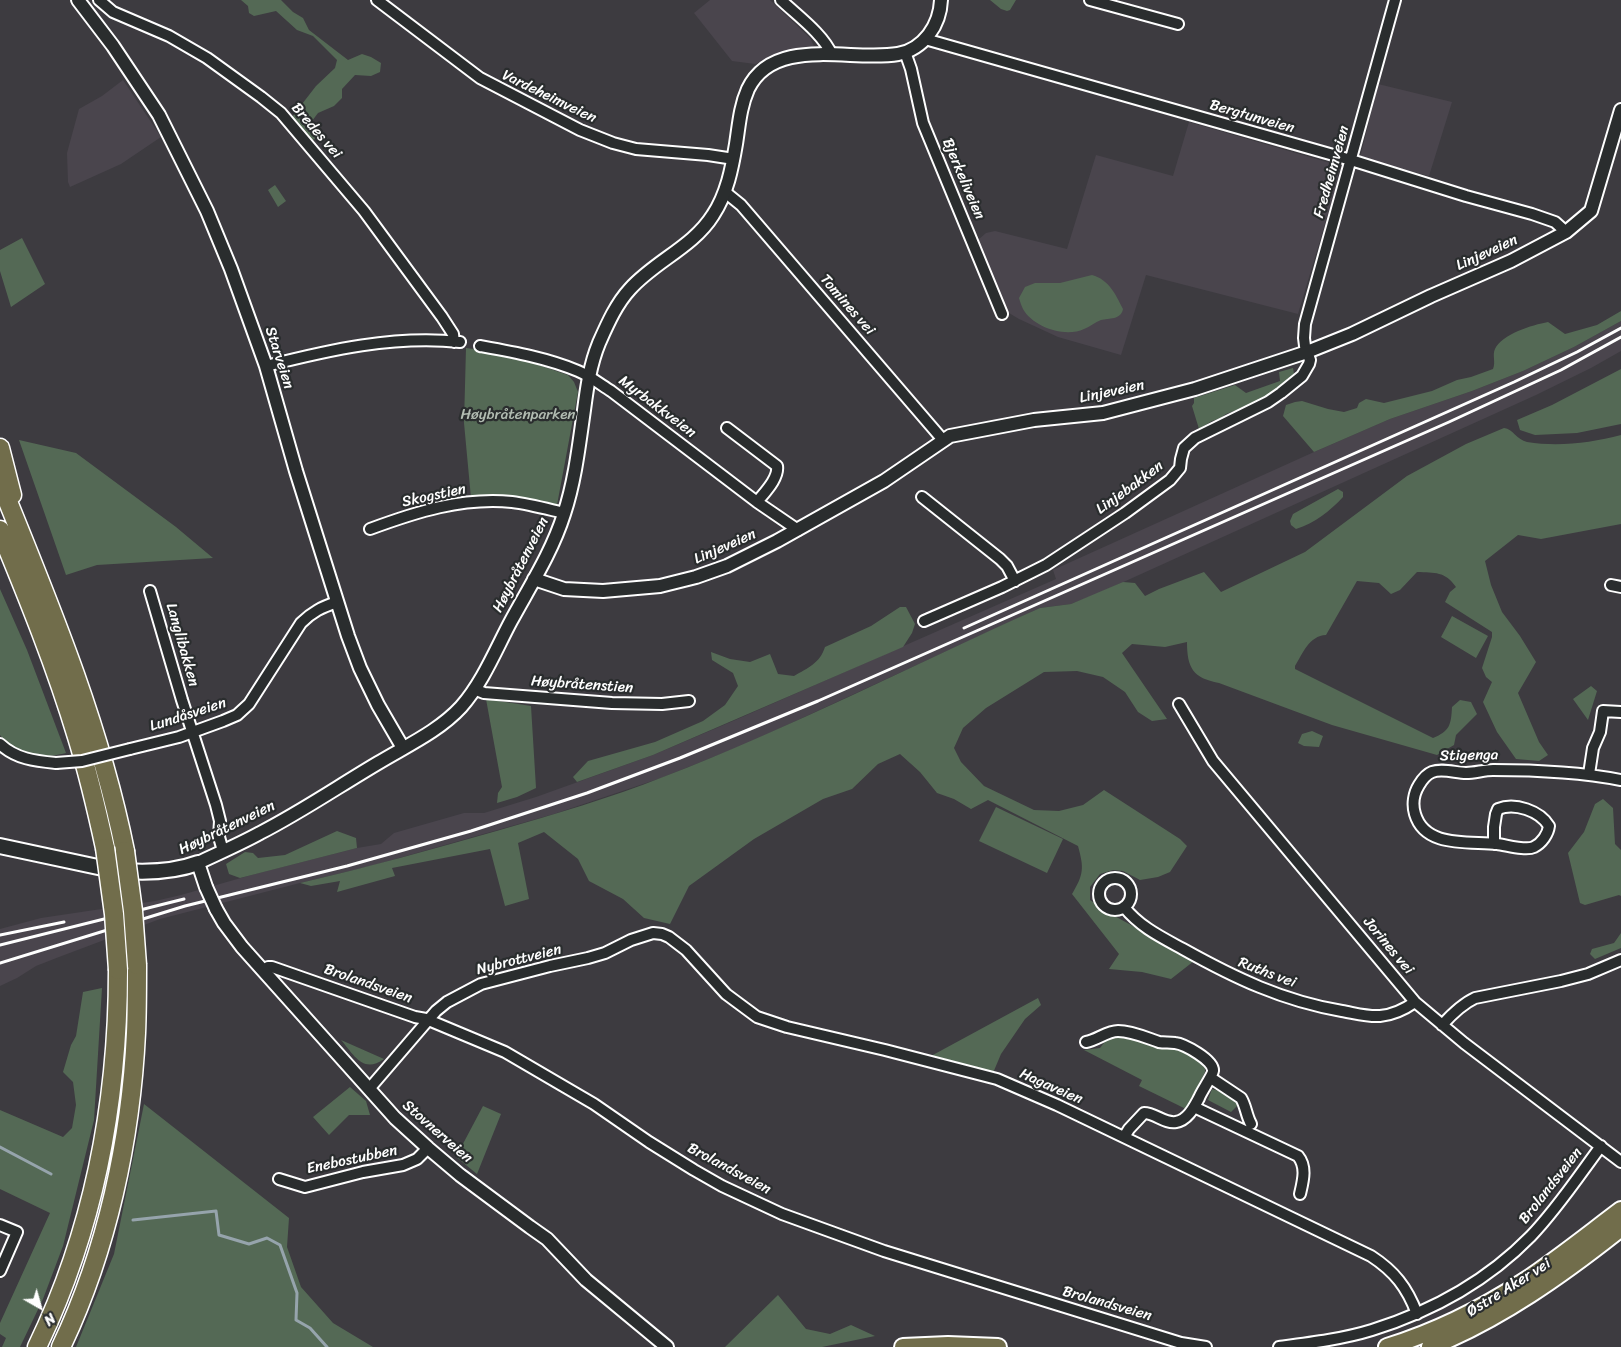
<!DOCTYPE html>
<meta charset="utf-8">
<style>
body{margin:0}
#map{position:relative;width:1621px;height:1347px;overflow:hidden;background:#3d3b40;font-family:Sriracha,sans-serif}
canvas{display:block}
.north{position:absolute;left:15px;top:1282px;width:50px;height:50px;-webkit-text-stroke:4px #2a2d2e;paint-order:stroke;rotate:142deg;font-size:14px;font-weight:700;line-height:20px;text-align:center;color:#fff}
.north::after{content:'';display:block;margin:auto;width:18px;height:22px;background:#fff;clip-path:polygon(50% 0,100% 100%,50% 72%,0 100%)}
</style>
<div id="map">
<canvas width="1621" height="1347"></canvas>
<div class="north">N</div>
</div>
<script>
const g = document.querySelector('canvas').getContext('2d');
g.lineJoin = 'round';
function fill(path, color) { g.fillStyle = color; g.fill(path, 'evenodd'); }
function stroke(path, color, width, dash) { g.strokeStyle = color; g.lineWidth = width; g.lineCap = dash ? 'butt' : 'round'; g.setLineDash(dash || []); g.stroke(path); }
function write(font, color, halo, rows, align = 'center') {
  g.font = font + ' Sriracha,sans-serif'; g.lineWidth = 4.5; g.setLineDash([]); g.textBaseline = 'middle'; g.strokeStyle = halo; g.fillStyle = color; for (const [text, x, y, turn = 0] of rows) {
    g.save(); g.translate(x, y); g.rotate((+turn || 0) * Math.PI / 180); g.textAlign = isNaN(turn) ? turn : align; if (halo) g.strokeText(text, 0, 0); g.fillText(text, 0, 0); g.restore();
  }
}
const built = new Path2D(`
 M710 0H770L810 38 814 46 755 64 732 61 694 13Z
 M123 80 161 137 121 164 70 187 68 182 67 153 79 109 102 96Z
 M1378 84 1452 102 1429 176 1360 158Z
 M1189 122 1330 163 1335 168 1338 176 1336 187 1298 314 1146 275 1121 355 1058 337 1019 319 1004 310 977 242 978 240 986 233 995 231 1067 249 1096 155 1173 176Z
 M1621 321V351L1591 368 1536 395 1097 594 1071 604 1040 608 746 744 661 778 554 814 371 866 300 883 160 919 59 957 36 966 17 978 0 986V929L41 918 155 901 181 895 255 874 357 848 381 844 394 833 464 813H484L536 797 653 755 733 721 1056 579 1053 570 1314 452 1390 419 1472 391 1523 371 1574 347Z`);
const green = new Path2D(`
 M241 0H281L293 12 303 18 309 30 348 60 362 54 371 57 381 63 380 72 371 76 355 75 342 89V98L334 106 318 113 312 121 319 136 311 141 292 117 316 86 335 68 337 60 313 36 297 30 276 11 254 16 249 13 248 6Z
 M990 0H1016L1010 10 1007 11 1001 9Z
 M275 185 286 201 278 207 268 190Z
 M22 238 45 284 11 307 0 271V250Z
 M1092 275C1109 280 1115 293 1123 309 1121 320 1109 318 1101 320 1095 322 1090 327 1084 329 1065 338 1033 327 1023 309 1021 305 1020 301 1019 298L1025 287 1035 283H1060Z
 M1621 311V321L1574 347 1523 371 1472 391 1390 419 1314 452 1283 416 1286 405 1295 402 1302 401 1328 409 1344 412 1357 408 1359 403 1366 399 1384 403 1432 391 1457 380 1471 377 1493 369C1496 362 1492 355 1495 349 1502 334 1532 325 1548 322L1565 334 1597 325Z
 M466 348 488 351 518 358 568 375 574 382 578 392 557 505 553 507 471 498 464 423Z
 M1293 368 1294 374 1275 391 1252 404 1226 414 1221 418 1212 421 1199 429 1192 406 1194 403V398L1235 385 1246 393 1280 381 1279 372Z
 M1621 369V424L1577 433 1535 435 1520 430 1517 420 1552 405Z
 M1504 428C1513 429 1517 440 1527 442 1558 447 1591 443 1621 435V524L1541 539 1518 535 1485 561 1491 585 1502 612 1520 636 1536 662 1518 693 1539 742 1548 755 1539 761 1516 759 1497 732 1483 702 1492 682 1486 677 1482 668 1492 637V632L1445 602 1450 592 1456 587C1445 571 1435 573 1417 572L1400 590 1391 594 1379 583 1357 581 1326 635C1309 636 1303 653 1295 666V669L1433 738C1450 731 1451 725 1452 707L1460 700 1471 702 1477 714 1456 735 1454 745 1437 755 1332 725 1219 683C1193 678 1187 668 1187 642L1165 647 1132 644 1122 653 1167 719 1152 721 1138 712 1125 692 1103 677 1077 671 1044 672 986 708 963 728 954 748 961 762 984 786 1034 810 1059 811 1083 805 1104 790 1180 839 1187 846 1170 872 1158 877 1140 880 1123 871 1113 870 1100 874 1090 887V900C1123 924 1161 938 1194 961L1171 979 1142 972 1109 969 1119 954 1072 894C1084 874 1084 868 1078 846L988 800 971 809 954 799 937 793 920 772 900 754 878 764 852 789 823 799 754 839 689 886 670 924 644 918 623 899 589 881 578 859 544 832 518 843 529 899 505 906 490 849 392 868 395 876 337 892 340 881 311 886 300 883C368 867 434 849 500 830 555 814 610 798 663 777 791 728 914 664 1040 608L1071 604 1123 582 1135 583 1145 596 1159 589 1204 572 1221 592 1305 552 1407 476 1466 444Z
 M19 440 76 453 176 527 213 558 97 565 66 575Z
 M1338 489 1343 492V497C1330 511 1315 523 1296 529L1291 525 1290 521 1293 514Z
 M0 589 27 650 66 753C50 757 23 760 10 748 6 745 3 739 0 735Z
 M900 607H906L915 624 912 633 903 647 653 755 577 782 573 777 588 761 655 742 703 721 725 705 738 686 733 673 712 660 711 652 730 659 750 662 770 654 778 674 794 676C808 668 820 663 825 647L871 626Z
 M1452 616 1488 636 1476 658 1441 637Z
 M1591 686 1597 691 1588 720 1573 699Z
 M486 699 531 706 536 788 517 797 497 803 498 793 502 787Z
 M1312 731 1323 736 1319 747 1304 746 1298 743 1302 734Z
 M1603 799 1613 808 1615 844 1621 850V896L1619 895 1585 905 1580 903 1568 853 1584 832 1595 804Z
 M996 807 1063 839 1047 873 979 841Z
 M337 831 356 838 357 848 240 878 229 874 226 864 245 852 253 853 258 858 285 855Z
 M1621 933V948L1595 959 1590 954 1592 949 1614 943Z
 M102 988 94 1120 63 1246 43 1299 20 1347H2L6 1338 0 1334V1323L50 1213 0 1189V1110L63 1137 72 1128 76 1105 73 1082 63 1072 71 1045 76 1036 83 992Z
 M1038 998 1041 1005 1025 1019 1001 1054 993 1073 931 1056Z
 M1117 1037 1143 1041 1161 1048 1174 1047 1188 1052 1205 1063V1072L1186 1109 1139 1086 1142 1080 1084 1050 1100 1048 1107 1039Z
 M341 1040 384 1059C363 1074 354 1055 341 1040Z
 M350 1087 366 1101 370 1115H349L329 1135 313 1117Z
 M1212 1089 1219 1091 1238 1102V1105L1231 1112 1208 1100Z
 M144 1104 289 1218 287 1247 301 1287 333 1323 373 1347H76L114 1254Z
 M483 1106 501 1114 477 1174 456 1157Z
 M778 1295 806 1329 830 1334 851 1325 875 1336 822 1347H725Z`);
const stream = new Path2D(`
 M0 1147 51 1174
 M133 1220 216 1211 219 1235 249 1244 267 1238 280 1245 297 1293 296 1320 310 1328 327 1347`);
const minor = new Path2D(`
 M99 0 113 12 169 36 207 58 261 97 281 113 364 211 442 317 453 334 454 342
 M377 0 480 78 580 130 613 143 636 149 708 155 734 159
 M781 0C798 16 823 34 832 55
 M1090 0 1178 24
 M925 39 1351 160 1466 196 1532 214 1555 222 1566 232
 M905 52 911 69 923 123 1002 314
 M725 192 741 205 943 440
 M480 346C513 352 547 358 578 371 590 376 600 384 611 391L757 502 798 530
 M266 366C329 350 394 335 460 342
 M727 428 777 466C779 478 765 492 757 502
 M922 497 1000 559 1007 566 1015 581
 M370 529C416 512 462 497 512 502 529 504 547 509 564 513
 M1611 585 1621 587
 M150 591 182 700 216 805 220 821 219 837 223 851
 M924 621 1002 587 1046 565 1125 513 1170 480 1180 468 1181 459 1184 448 1195 438 1268 402 1281 393 1302 376 1309 364 1310 360 1305 346 1304 338 1305 324 1395 0
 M474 689 484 693 612 703 662 704 689 701
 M1179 704 1213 761 1415 1002 1464 1043 1621 1162
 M0 744C16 759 35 761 56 763
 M130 749 179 737 223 721 237 715 249 704 301 623C312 612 322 607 337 602
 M1589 774 1593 748 1600 732 1603 711 1621 712
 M1494 844V827L1496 814 1498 809C1515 802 1540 811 1549 826 1548 834 1542 843 1534 847 1526 851 1506 845 1497 844 1468 841 1425 848 1415 814 1412 804 1414 793 1419 785 1422 780 1427 774 1432 772 1442 768 1456 773 1466 773 1475 773 1484 770 1493 770 1535 770 1579 772 1621 780
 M1099 894a16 16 0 1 1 32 0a16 16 0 1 1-32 0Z
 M1124 907C1140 927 1161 937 1183 949 1235 978 1283 1001 1342 1011 1354 1013 1368 1017 1380 1016 1393 1015 1405 1009 1415 1002
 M263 971 268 967H272L415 1017 426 1019 505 1052 594 1104 649 1142 694 1170 722 1186 782 1214 884 1251 1181 1343 1206 1347
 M1442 1025C1452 1014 1462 1004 1475 998L1561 981 1588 974 1621 960
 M1086 1042C1097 1040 1107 1031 1118 1031 1132 1031 1147 1038 1159 1042 1165 1043 1169 1042 1175 1043 1184 1044 1214 1060 1213 1071 1213 1075 1201 1092 1199 1098 1194 1107 1188 1120 1176 1122 1165 1124 1155 1113 1144 1113L1129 1129 1124 1137
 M1211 1078 1241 1098C1246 1106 1246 1115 1251 1124
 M369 1089 436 1011 447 1002 481 984 550 966 588 958 605 953 631 940 653 933 662 934 669 937 686 950 726 994 757 1017 787 1027 885 1050 997 1079 1057 1105 1371 1256C1394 1271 1407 1287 1417 1314
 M1194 1107 1298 1156C1307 1167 1303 1181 1300 1194
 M279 1179 305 1187 363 1172 403 1165 417 1159 428 1148
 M0 1225 17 1232 0 1271
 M1279 1347C1310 1343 1343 1339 1372 1330 1433 1311 1486 1282 1531 1236 1557 1209 1578 1177 1601 1146`);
const tertiary = new Path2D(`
 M78 0 113 46 159 115 207 211 231 269 266 366 296 471 348 636 360 668 378 705 403 748
 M534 579 564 589 603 591 660 586 696 577 727 566 777 541 884 481 950 436 1034 420 1103 413 1195 389 1307 352 1352 334 1431 296 1511 261 1566 232 1591 211 1621 110
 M206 887 198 863C219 853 240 844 260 833 301 812 339 786 378 763 406 746 439 731 461 707 483 682 496 649 511 621 530 586 552 552 564 514 575 481 579 445 584 410 587 387 590 365 599 343 607 325 616 304 630 289 655 261 693 247 713 215 727 194 732 168 736 144 739 125 740 107 748 89 774 35 852 62 898 54 924 49 940 25 941 0
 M216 909 224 923 242 947 395 1118 428 1148 460 1175 530 1227 547 1239 586 1280 667 1347`);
const secondary = new Path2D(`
 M0 846 112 870C141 873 171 873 198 863`);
const trunk = new Path2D(`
 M903 1347 948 1345 998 1347
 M1387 1347C1436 1332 1482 1309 1525 1281 1558 1259 1589 1234 1621 1210
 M1430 1347C1500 1319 1563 1274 1621 1228`);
const motorway = new Path2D(`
 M0 448 12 495
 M0 482C49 603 99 722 125 851
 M0 530C28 598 56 667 77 737 88 773 97 811 105 848
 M37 1347C95 1227 118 1102 118 970
 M61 1347C107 1251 131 1139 136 1033 137 1011 137 988 137 965`);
const rail = new Path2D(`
 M964 628 1514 382 1577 352 1621 328
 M0 935 64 922
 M0 945 184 899
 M0 963 185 906 347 866 471 831 587 793 680 758 818 701 1449 422 1561 370 1621 337`);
const minorBridge = new Path2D(`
 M56 763 82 761 130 749`);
const tertiaryBridge = new Path2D(`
 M206 887 216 909`);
const motorwayBridge = new Path2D(`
 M105 848 114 914 118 970
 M125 851 133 911 137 965`);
const streetNames = [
 ["Vardeheimveien",549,97,26],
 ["Bergtunveien",1252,117,16],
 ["Bredes vei",316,131,49],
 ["Fredheimveien",1332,172,-74],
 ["Bjerkeliveien",963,179,67],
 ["Linjeveien",1487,253,-25],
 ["Tomines vei",847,305,49],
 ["Starveien",279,358,72],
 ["Linjeveien",1112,392,-12],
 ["Myrbakkveien",657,407,37],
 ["Linjebakken",1130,488,-36],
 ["Skogstien",434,496,-12],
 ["Linjeveien",725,547,-24],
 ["Høybråtenveien",521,565,-63],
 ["Langlibakken",182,645,74],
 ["Høybråtenstien",582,685,4],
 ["Lundåsveien",188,715,-18],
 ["Stigenga",1469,756,-1],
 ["Høybråtenveien",227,828,-26],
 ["Jorines vei",1388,946,50],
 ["Nybrottveien",519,960,-14],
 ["Ruths vei",1267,973,21],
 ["Brolandsveien",368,984,19],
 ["Hagaveien",1051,1087,24],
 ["Stovnerveien",437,1132,41],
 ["Enebostubben",352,1160,-12],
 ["Brolandsveien",729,1169,28],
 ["Brolandsveien",1551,1186,-52],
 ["Østre Aker vei",1509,1288,-32],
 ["Brolandsveien",1107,1304,16]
];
const parkNames = [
 ["Høybråtenparken",518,415]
];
fill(built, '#4a454d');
fill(green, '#546955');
stroke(stream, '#96a4ac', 3);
stroke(minor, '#fff', 14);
stroke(tertiary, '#fff', 16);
stroke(secondary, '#fff', 18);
stroke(trunk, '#fff', 20);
stroke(motorway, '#fff', 21);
stroke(minor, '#2a2d2e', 10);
stroke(tertiary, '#2a2d2e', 12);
stroke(secondary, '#2a2d2e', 14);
stroke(trunk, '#716d4b', 16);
stroke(motorway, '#716d4b', 18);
stroke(rail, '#fff', 3);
stroke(minorBridge, '#fff', 14, []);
stroke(tertiaryBridge, '#fff', 16, []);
stroke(motorwayBridge, '#fff', 21, []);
stroke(minorBridge, '#2a2d2e', 10);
stroke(tertiaryBridge, '#2a2d2e', 12);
stroke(motorwayBridge, '#716d4b', 18);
write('15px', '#fff', '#2a2d2e', streetNames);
write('15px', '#b2bcb2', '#2a2d2e', parkNames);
</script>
